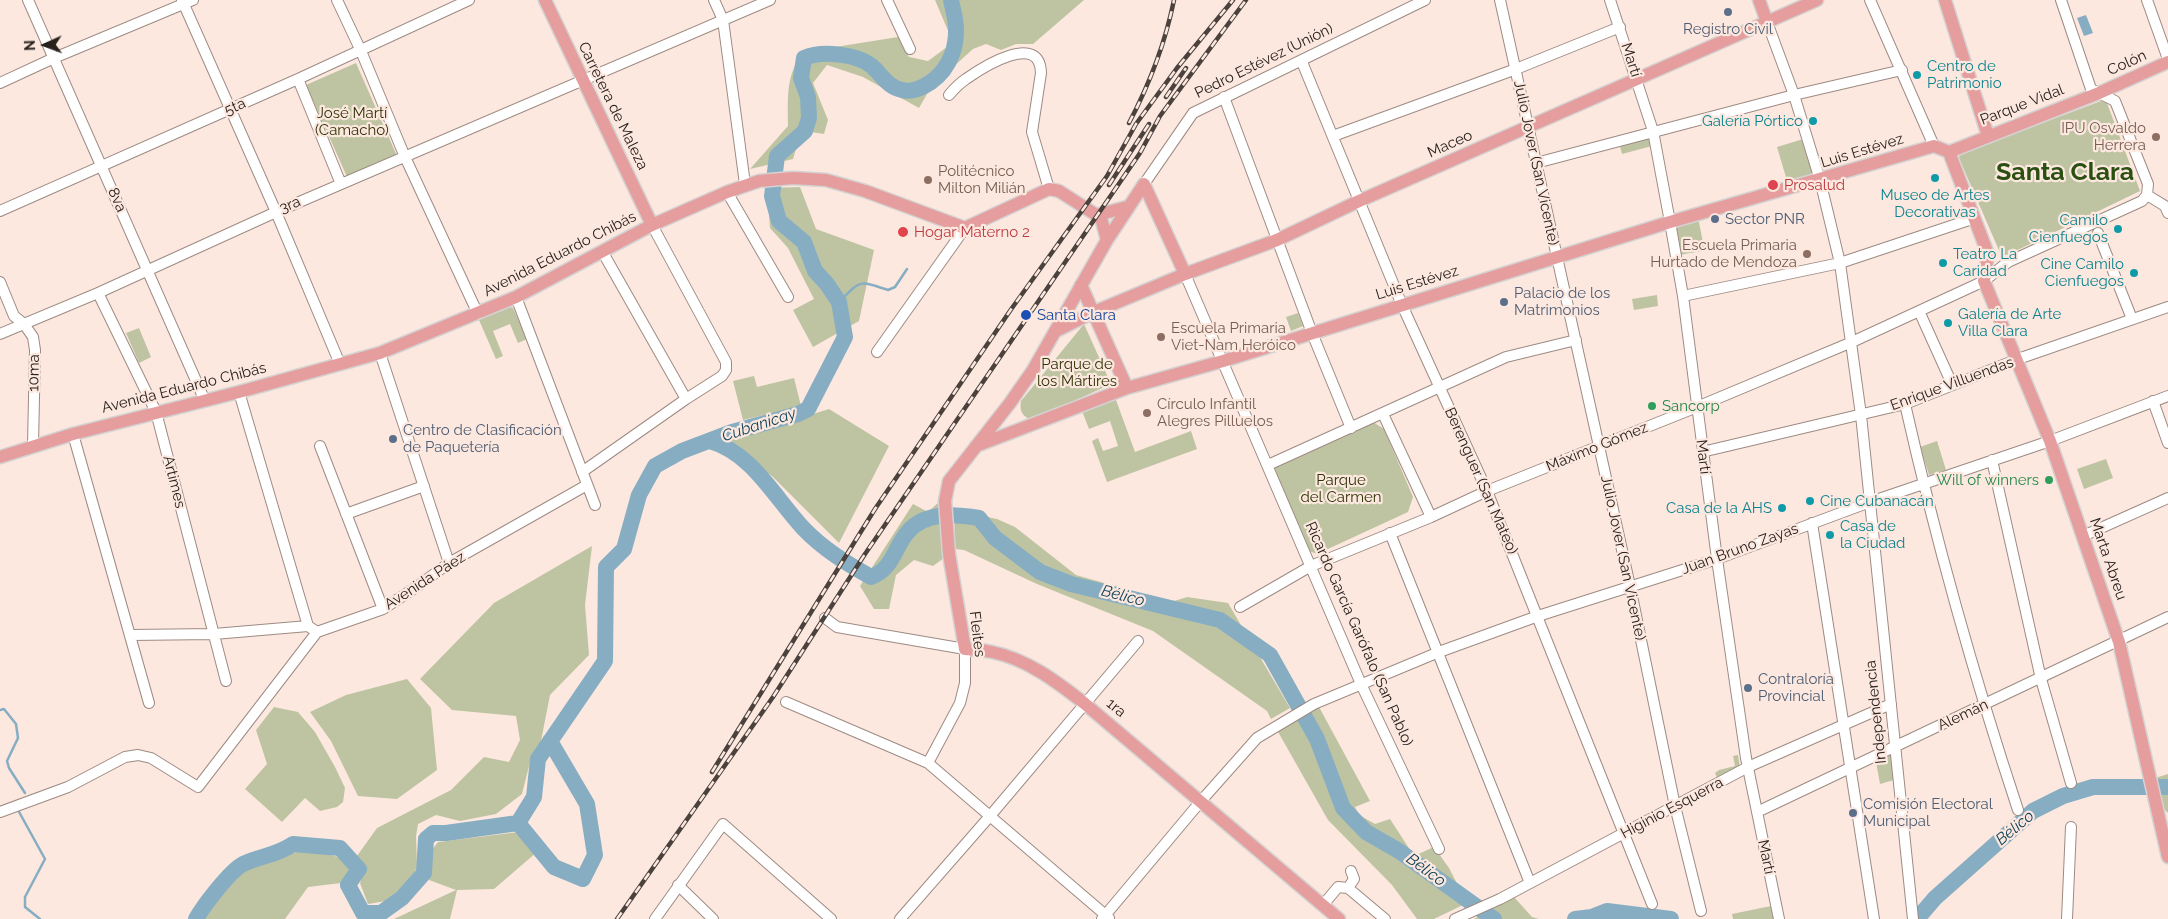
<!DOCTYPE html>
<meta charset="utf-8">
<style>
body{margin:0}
#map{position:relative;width:2168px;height:919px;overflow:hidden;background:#fce8df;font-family:Raleway,sans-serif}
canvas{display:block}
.north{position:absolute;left:20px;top:20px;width:50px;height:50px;-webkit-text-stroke:4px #fce8df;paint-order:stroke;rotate:268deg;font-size:14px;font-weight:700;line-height:20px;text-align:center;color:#27201d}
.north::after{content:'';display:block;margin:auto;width:18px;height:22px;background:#27201d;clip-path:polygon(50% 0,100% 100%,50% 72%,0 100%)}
</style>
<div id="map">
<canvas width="2168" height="919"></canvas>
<div class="north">N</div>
</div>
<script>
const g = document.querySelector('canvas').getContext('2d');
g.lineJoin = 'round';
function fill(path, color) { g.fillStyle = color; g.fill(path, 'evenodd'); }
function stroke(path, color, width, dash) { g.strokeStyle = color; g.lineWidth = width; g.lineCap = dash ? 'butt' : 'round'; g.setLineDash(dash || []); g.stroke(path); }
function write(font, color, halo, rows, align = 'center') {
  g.font = font + ' Raleway,sans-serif'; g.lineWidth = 4.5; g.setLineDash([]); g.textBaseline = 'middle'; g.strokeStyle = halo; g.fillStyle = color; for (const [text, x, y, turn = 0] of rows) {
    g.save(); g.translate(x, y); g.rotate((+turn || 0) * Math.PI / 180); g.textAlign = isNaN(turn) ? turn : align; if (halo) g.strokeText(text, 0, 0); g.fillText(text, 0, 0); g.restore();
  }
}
const green = new Path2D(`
 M935 0H1084L1033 44H1016L1001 50 986 44 973 49 931 87 919 108 863 77 827 65 813 83 828 120 824 134 811 132 798 142 793 159 750 169 788 126C788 99 785 74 804 52L898 37 909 57 928 61 947 47 949 33Z
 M356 63 397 156 348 179 306 85Z
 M2101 101 2107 103 2140 191 2024 247 2006 255H2001L1959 158 1960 154Z
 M1649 135 1652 146 1622 154 1619 143Z
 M1800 140H1804L1813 171 1809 178 1788 184 1777 147Z
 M800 187 816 229 874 250 859 321 813 347 793 310 814 299 788 248 770 228 767 188Z
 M1693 219 1699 222 1704 248 1702 251 1679 255 1674 224Z
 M1657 295 1658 306 1634 310 1632 299Z
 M510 307 513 308 527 339 518 343 510 324 493 331 503 356 496 359 479 320Z
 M1298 313 1303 326 1291 331 1286 317Z
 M1084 324 1111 384 1033 420C1023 418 1019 411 1021 401Z
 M139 328 151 357 139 363 126 333Z
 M754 376 757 387 794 378 801 406 743 420 733 381Z
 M1116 400 1135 452 1191 431 1197 449 1107 482 1092 441 1098 438 1103 451 1118 446 1110 421 1089 429 1082 411Z
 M829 409 889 446 839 543 773 477 727 441Z
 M1373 422 1384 429 1413 497 1408 512 1317 554 1309 551 1274 471 1277 463Z
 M1937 441 1946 470 1929 475 1920 447Z
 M2106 459 2113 478 2084 489 2077 469Z
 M940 501 944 558 933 566 914 560 896 575 889 609H874L860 586 913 504 928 512Z
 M954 510 997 519 1015 527 1076 575 1171 602 1187 597 1228 603 1290 708 1271 719 1267 711 1153 631 1037 584 964 550 955 549Z
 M592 546 585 605 589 655 550 695 541 741 530 762 522 794 496 814 460 821 436 815 418 824 416 836 417 868 404 887 386 901 368 904 360 883 365 871 357 856 377 828 451 790 484 757 509 762 520 740 516 716 452 710 420 679 494 603Z
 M407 679 431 708 437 770 397 799 358 796 331 741 310 712 346 695Z
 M274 707 298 712 315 732 335 767 345 788 343 802 337 807 320 811 305 798 282 822 245 789 267 764 256 730Z
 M1319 707 1370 801 1355 807 1359 815 1375 824 1390 819 1414 856 1434 847 1449 868 1467 903 1434 919H1417L1392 885 1328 820 1277 730Z
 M1892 754 1894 780 1880 784 1876 762Z
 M1738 755 1740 768 1718 780 1715 773 1719 770 1735 766 1733 756Z
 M2168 774V813L2162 807 2155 778Z
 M519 832 537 852 494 889 457 890 450 919H394L456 890 429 880 431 851 438 842Z
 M310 849 338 857 354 870 341 883 308 887 285 919H203C211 905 233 877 246 868 261 859 292 853 310 849Z
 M1514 897 1532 917 1539 919H1474Z
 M1771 906 1774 919H1733L1732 914Z`);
const water = new Path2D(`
 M2086 15 2093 33 2084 36 2077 18Z`);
const stream = new Path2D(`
 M839 302C861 280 858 280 888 290L895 287 907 269
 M0 710 4 709 16 724 18 738 7 761 9 768 25 793
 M18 810 45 859 25 897V907L40 919`);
const river = new Path2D(`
 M710 441C752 453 775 498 803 528 823 549 846 563 871 577 893 569 894 548 907 533 924 511 955 514 979 518L995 538 1040 572 1071 584 1220 620 1270 655 1317 739 1343 808 1366 832 1399 851 1494 919
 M518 823 554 867 583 879 595 855 587 804 550 741
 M196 919C204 905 230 871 243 864 260 856 278 855 293 844L340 848 359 869 348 885 363 913H381L402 898 424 873 426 839 433 833H446L518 823 534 797 538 759 605 661 606 567 624 549 639 495 655 466 682 451 732 432 798 414 808 409 845 337 839 302 827 284 815 271 804 242 779 221 772 196 777 156 805 131 809 118 808 97 801 78 804 58C822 50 858 54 873 67 883 77 888 87 902 90 912 93 922 88 931 82 951 68 959 43 955 19 954 12 952 6 951 0
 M1575 919 1592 917 1607 911 1671 919
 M1917 919 1935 898 2033 811 2063 796 2093 787H2168`);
const minor = new Path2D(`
 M28 0 205 401
 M182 0 276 212 340 364
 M337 0 361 51 405 157 478 314
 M714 0 723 20 745 184
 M887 0 910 49
 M1500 0 1630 586 1675 806 1701 911
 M1610 0 1653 131 1670 222 1683 296 1717 559 1746 758 1779 919
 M1870 0 1934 146
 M2147 0 2168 59
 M1767 22 1794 95 1820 180 1840 263 1861 415 1913 919
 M1302 62 1402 305 1487 491 1652 904
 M298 79 341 184
 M0 83 54 58 193 0
 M949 95C954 89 960 83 966 79 983 67 1040 31 1041 73L1032 132 1049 189
 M1224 97 1312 333 1351 428
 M1333 136 1516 69 1620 27
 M1536 163 1794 95 1902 70
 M1144 184 1193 113 1425 0
 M727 192 788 297
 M2147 195 2165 206 2168 213
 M0 211 298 79 469 0
 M2098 233 2132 319
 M602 251 686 399
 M1185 274 1361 684 1439 849
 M0 282 14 316 24 324 33 337 35 350 33 445
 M98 293 156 412 226 681
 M1683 296 1840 263 1975 218
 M516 297 595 505
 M1919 311 1952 384
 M0 334 98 293 276 212 770 0
 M877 352 965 228
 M380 353 449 563
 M239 392 308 626
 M2153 401 2168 443
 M1905 404C1936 541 1974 677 2018 810
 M1383 414 1431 517
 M73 434 149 703
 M320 446 383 609
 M1702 452 1905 404 2018 359 2168 307
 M1992 460 2041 679 2071 783
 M1268 465 1506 357 1576 340
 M582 472 686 399 722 376 726 370V362L652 225
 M346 514 424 486
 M1812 523 1874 919
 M1390 533 1530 883
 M2083 536 2168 498
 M1240 607 1311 566 1431 517 1487 491 1697 407 1852 342 1984 281 2008 262 2142 201 2147 195 2148 184 2115 101 2091 89 2061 0
 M825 618 837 627 965 649V683L960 703 928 763
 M130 635 214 634 308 626 317 632 383 609 418 586 449 563 587 485
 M786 702 928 763 1109 918
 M0 812 68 787 125 757 138 755 151 758 198 787 317 632
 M1757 812 2168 617
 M678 885 713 919
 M1348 888 1354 879 1351 871
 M1323 905 1338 887 1348 888 1385 919
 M655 919 723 824 831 919
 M900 919 990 816 1138 641
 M1102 919 1201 801 1257 738 1314 704 1439 652 1538 616 1717 559 1870 502 2050 441 2168 396
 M1455 919 1500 899 1748 767 1891 704
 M2067 919 2071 827`);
const major = new Path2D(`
 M545 0 652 225
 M1759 0 1767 22
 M1945 0 1988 136
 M1949 152 1988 254 1984 281 2050 441 2119 642 2168 857
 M1949 152 2099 93 2168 62
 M1097 215 1127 207
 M1185 274 1144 184 1107 240 1033 370 1010 403 949 481 945 501 949 554 965 649C974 650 983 650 992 652 1027 659 1057 682 1084 703L1339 919
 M1081 285 1127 388
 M1056 331 1094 312 1185 274 1277 240 1359 201 1817 0
 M976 446 1127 388 1223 361 1670 222 1934 146 1949 152
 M0 457 73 434 239 392 380 353 516 297 652 225 727 192 759 181 793 178 826 180 865 191 965 228 1049 189 1059 191 1101 218 1107 240`);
const rail = new Path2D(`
 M1166 97 1186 68
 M1129 123C1150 83 1165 44 1174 0
 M1109 185 1149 124
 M712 772 875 509 1012 308 1107 176 1136 124 1177 68 1233 0
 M617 919 773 697 865 554 1140 153 1160 116 1246 0`);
const markers = [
 [1728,12,5,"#5c6f8a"],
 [1917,75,5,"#0f9aa8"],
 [1813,121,5,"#0f9aa8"],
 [2156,137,5,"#8d6e63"],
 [1935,178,5,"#0f9aa8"],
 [928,180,5,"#8d6e63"],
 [1773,185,6,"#e0444e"],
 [1715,219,5,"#5c6f8a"],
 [2118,229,5,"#0f9aa8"],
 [903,232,6,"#e0444e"],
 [1807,254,5,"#8d6e63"],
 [1943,263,5,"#0f9aa8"],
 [2134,273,5,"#0f9aa8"],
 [1504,302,5,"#5c6f8a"],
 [1026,315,6,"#1a4fb4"],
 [1948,323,5,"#0f9aa8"],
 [1161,337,5,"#8d6e63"],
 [1652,406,5,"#2e9e5b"],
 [1147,413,5,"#8d6e63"],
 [393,439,5,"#5c6f8a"],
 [2049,480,5,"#2e9e5b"],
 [1810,501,5,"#0f9aa8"],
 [1782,508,5,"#0f9aa8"],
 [1830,535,5,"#0f9aa8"],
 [1748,688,5,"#5c6f8a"],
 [1853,813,5,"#5c6f8a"]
];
const serviceNames = [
 ["Registro Civil",1728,29,"center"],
 ["Sector PNR",1725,219],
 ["Palacio de los",1514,293],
 ["Matrimonios",1514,310],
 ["Centro de Clasificación",403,430],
 ["de Paquetería",403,447],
 ["Contraloría",1758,679],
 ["Provincial",1758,696],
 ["Comisión Electoral",1863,804],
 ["Municipal",1863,821]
];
const streetNames = [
 ["Martí",1631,60,72],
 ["Pedro Estévez (Unión)",1264,61,-26],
 ["Colón",2127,63,-24],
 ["Parque Vidal",2022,105,-21],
 ["Carretera de Maleza",613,106,64],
 ["5ta",235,107,-24],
 ["Maceo",1450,144,-24],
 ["Luis Estévez",1862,151,-17],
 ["Julio Jover (San Vicente)",1536,163,78],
 ["8va",117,200,66],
 ["3ra",290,205,-23],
 ["Avenida Eduardo Chibás",560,254,-27],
 ["Luis Estévez",1417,283,-17],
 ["10ma",34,373,-89],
 ["Enrique Villuendas",1952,384,-20],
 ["Avenida Eduardo Chibás",184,388,-14],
 ["Máximo Gómez",1597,447,-22],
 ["Martí",1703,457,83],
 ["Berenguer (San Mateo)",1481,481,66],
 ["Artimes",174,482,76],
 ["Juan Bruno Zayas",1740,549,-20],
 ["Julio Jover (San Vicente)",1623,558,78],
 ["Marta Abreu",2108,559,71],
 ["Avenida Páez",425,581,-33],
 ["Fleites",977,634,83],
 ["Ricardo García Garófalo (San Pablo)",1359,634,66],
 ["1ra",1116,708,40],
 ["Independencia",1876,712,-96],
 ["Alemán",1963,715,-25],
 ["Higinio Esquerra",1672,808,-28],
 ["Martí",1766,857,78]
];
const cultureNames = [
 ["Centro de",1927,66],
 ["Patrimonio",1927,83],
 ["Galería Pórtico",1803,121,"right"],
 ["Museo de Artes",1935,195,"center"],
 ["Decorativas",1935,212,"center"],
 ["Camilo",2108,220,"right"],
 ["Cienfuegos",2108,237,"right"],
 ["Teatro La",1953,254],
 ["Caridad",1953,271],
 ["Cine Camilo",2124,264,"right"],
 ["Cienfuegos",2124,281,"right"],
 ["Galería de Arte",1958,314],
 ["Villa Clara",1958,331],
 ["Cine Cubanacán",1820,501],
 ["Casa de la AHS",1772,508,"right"],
 ["Casa de",1840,526],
 ["la Ciudad",1840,543]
];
const parkNames = [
 ["José Martí",352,113],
 ["(Camacho)",352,130],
 ["Parque de",1077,364],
 ["los Mártires",1077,381],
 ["Parque",1341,480],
 ["del Carmen",1341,497]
];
const educationNames = [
 ["IPU Osvaldo",2146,128,"right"],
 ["Herrera",2146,145,"right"],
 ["Politécnico",938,171],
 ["Milton Milián",938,188],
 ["Escuela Primaria",1797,245,"right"],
 ["Hurtado de Mendoza",1797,262,"right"],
 ["Escuela Primaria",1171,328],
 ["Viet-Nam Heróico",1171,345],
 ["Círculo Infantil",1157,404],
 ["Alegres Pilluelos",1157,421]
];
const healthNames = [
 ["Prosalud",1784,185],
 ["Hogar Materno 2",914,232]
];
const transitNames = [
 ["Santa Clara",1037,315]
];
const leisureNames = [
 ["Sancorp",1662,406],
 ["Will of winners",2039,480,"right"]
];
const waterNames = [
 ["Cubanicay",759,425,-18],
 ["Bélico",1123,596,14],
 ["Bélico",2015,828,-40],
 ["Bélico",1426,870,36]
];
const townNames = [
 ["Santa Clara",2065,172]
];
fill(green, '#bec4a1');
fill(water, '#87adc3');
stroke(stream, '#87adc3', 2.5);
stroke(river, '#87adc3', 16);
stroke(minor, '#9d8b83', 12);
stroke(major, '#d4d2d2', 15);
stroke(minor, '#fff', 10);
stroke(major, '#e59e9d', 12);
stroke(rail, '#4b423e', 4.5);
stroke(rail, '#fce8df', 2.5, [8]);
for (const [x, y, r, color] of markers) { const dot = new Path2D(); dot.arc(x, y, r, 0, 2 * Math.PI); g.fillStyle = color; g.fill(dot); stroke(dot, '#fce8df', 2); }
write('15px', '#4e5e75', '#fce8df', serviceNames, 'left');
write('15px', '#27201d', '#fce8df', streetNames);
write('15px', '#0d838f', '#fce8df', cultureNames, 'left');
write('15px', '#2f3506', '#fce8df', parkNames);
write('15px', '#785e54', '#fce8df', educationNames, 'left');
write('15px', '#be3a42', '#fce8df', healthNames, 'left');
write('15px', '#164399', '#fce8df', transitNames, 'left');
write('15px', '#27864d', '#fce8df', leisureNames, 'left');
write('italic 16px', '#0c3f57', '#fce8df', waterNames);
write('bold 25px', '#2a5011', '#fce8df', townNames);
</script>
